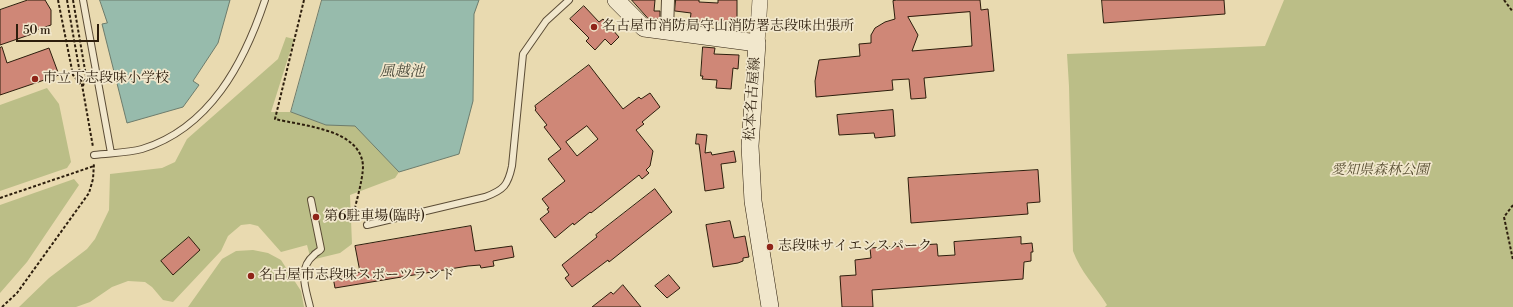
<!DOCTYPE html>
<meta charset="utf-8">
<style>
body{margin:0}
#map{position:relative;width:1513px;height:307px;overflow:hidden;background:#e9dab0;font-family:"Libre Bodoni",serif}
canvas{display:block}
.scale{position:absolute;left:16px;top:24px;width:83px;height:18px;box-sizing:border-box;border:2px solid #2d1e0d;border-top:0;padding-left:5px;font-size:12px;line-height:14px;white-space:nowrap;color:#2d1e0d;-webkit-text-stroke:3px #f1e7cc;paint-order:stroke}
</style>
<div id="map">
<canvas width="1513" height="307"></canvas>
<div class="scale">50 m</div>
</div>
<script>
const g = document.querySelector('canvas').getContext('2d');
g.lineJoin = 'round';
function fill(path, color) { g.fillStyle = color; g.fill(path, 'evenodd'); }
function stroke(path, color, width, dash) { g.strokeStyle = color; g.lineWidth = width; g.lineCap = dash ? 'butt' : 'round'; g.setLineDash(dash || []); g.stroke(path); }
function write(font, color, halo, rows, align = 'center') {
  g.font = font + ' "Libre Bodoni","Noto Serif JP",serif'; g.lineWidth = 3.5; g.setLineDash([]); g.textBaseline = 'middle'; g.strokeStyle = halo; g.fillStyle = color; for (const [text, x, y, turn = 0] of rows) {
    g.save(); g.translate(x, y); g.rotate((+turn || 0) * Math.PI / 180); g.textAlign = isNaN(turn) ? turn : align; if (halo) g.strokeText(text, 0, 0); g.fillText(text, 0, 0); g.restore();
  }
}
const green = new Path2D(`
 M1284 0H1513V307H1105L1107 305C1096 287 1080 271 1073 251L1069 86 1067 54 1265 46Z
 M286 37 294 39 271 112H291L326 125H355L399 172 395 178 350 195 352 244 340 253 311 260 307 245 281 252 258 226 250 224 241 225 228 236 221 251 173 302 163 300 152 287 145 282 128 281 112 287 90 302 76 307H19L49 278 87 249 95 239 109 210 110 174 162 168 175 162 187 139 278 59Z
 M47 88 59 104 71 162 67 168 0 191V105Z
 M74 179 79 185 27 262 0 293V205Z
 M253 250 268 253 281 260 301 291 304 307H188L222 259 236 251Z`);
const water = new Path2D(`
 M100 0H230L218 43 193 81 199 85 183 107 127 123 102 24 107 23Z
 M322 0H479L474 14 473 101 459 154 399 172 355 126 326 125 291 112Z`);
const building = new Path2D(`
 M28 0H45L51 10V25L31 32 32 34 0 45V10Z
 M632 0H655L654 11H660V19H649Z
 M676 0H699V2L718 3V0H737V24L690 21 691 13 675 11Z
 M897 0H980L981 10 988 9 994 71 924 78 926 98 911 99 909 79 892 80 893 90 816 97 815 81 819 60 860 56 859 44 871 43V35L875 28 885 22 895 19 893 1ZM970 12 972 46 912 51 918 35 908 17Z
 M1102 0H1224L1225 14 1104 23Z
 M584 6 599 22 603 19 619 37 611 45 605 39 595 50 586 41 589 38 570 19Z
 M2 47 7 63 49 48 59 75 0 95V48Z
 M703 47 715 48 714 54 739 55 738 69 733 68 731 89 716 88 717 80 702 79 703 76H701Z
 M589 65 623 109 639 97 641 99 650 93 660 107 642 122 644 124 636 130 653 151 650 166 646 170 649 173 642 179 639 175 591 213 590 212 574 225 573 223 555 238 540 219 549 212 547 209 549 208 542 199 565 181 548 159 561 149 544 127 547 125 535 110 536 109 535 106ZM587 126 598 139 577 156 566 142Z
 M893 110 895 136 875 138 874 133 839 135 837 115Z
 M697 134 707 135 705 153 711 152 712 155 734 151 736 162 721 164 724 188 705 191 699 144H696Z
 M1038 170 1040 202 1027 203 1028 214 911 223 908 178Z
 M655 189 672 212 609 262 608 260 572 287 565 278 569 275 562 265 597 237 596 235Z
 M730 221 734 238 745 236 749 257 743 258V261L738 263 713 267 706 225Z
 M471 226 475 251 512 246 514 257 493 261 494 266 481 268 480 265 468 266 335 288 333 277 360 272 355 246Z
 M189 237 200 250 173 275 161 261Z
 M1021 237V244L1032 243 1033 252H1031V261L1024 262 1023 279 872 290 873 307H842L840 276 856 275 855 260 871 258 870 248 937 244 938 256 955 255 954 242Z
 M669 275 680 288 667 298 655 286Z
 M623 285 641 307H592L611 292 613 294Z`);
const path = new Path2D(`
 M58 0 73 75 82 86
 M67 0 93 147
 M73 0 86 76 83 86
 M304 0 275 119C303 126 361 129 363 166 363 180 355 206 352 220
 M1504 0 1513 12
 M0 198 94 166
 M1513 205 1504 217 1513 260
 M2 307 17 293 89 193 93 179 94 163`);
const service = new Path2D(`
 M83 0 111 153
 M94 155C109 153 128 153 142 149 210 128 244 63 265 0
 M367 225 485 197C504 190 508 185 512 166L523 54 546 21 569 0
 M310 307C306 289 297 269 314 255 316 252 319 252 321 249L311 200`);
const minor = new Path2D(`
 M667 30 668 0`);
const tertiary = new Path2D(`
 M757 43 760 0`);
const secondary = new Path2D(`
 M616 0 644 28 757 43 750 146 753 201 770 307`);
const markers = [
 [594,27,4,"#8f2418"],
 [35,79,4,"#8f2418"],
 [316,217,4,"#8f2418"],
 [770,247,4,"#8f2418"],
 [251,276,4,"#8f2418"]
];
const poiNames = [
 ["名古屋市消防局守山消防署志段味出張所",602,27],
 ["市立下志段味小学校",43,79],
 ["第6駐車場(臨時)",324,217],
 ["志段味サイエンスパーク",778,247],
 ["名古屋市志段味スポーツランド",259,276]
];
const streetNames = [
 ["松本名古屋線",753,99,-86]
];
const parkNames = [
 ["愛知県森林公園",1380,171]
];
const waterNames = [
 ["風越池",402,72]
];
fill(green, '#bbbe87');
fill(water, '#97bbac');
stroke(water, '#6d7c6c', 1);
fill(building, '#cf8777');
stroke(building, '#2d1e0d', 1);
stroke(service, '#5c4d36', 8);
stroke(minor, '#5c4d36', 14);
stroke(tertiary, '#5c4d36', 16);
stroke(secondary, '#2d1e0d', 18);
stroke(path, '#2d1e0d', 2, [3, 2]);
stroke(service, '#f1e7cc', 6);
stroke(minor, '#f1e7cc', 12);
stroke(tertiary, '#f1e7cc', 15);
stroke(secondary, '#f1e7cc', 17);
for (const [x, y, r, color] of markers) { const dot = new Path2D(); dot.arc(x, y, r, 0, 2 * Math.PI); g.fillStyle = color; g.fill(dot); stroke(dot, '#f1e7cc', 1.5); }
write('14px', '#2d1e0d', '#f1e7cc', poiNames, 'left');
write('14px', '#2d1e0d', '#f1e7cc', streetNames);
write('italic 14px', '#584e32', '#f1e7cc', parkNames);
write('italic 15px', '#4d4d3d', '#f1e7cc', waterNames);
</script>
